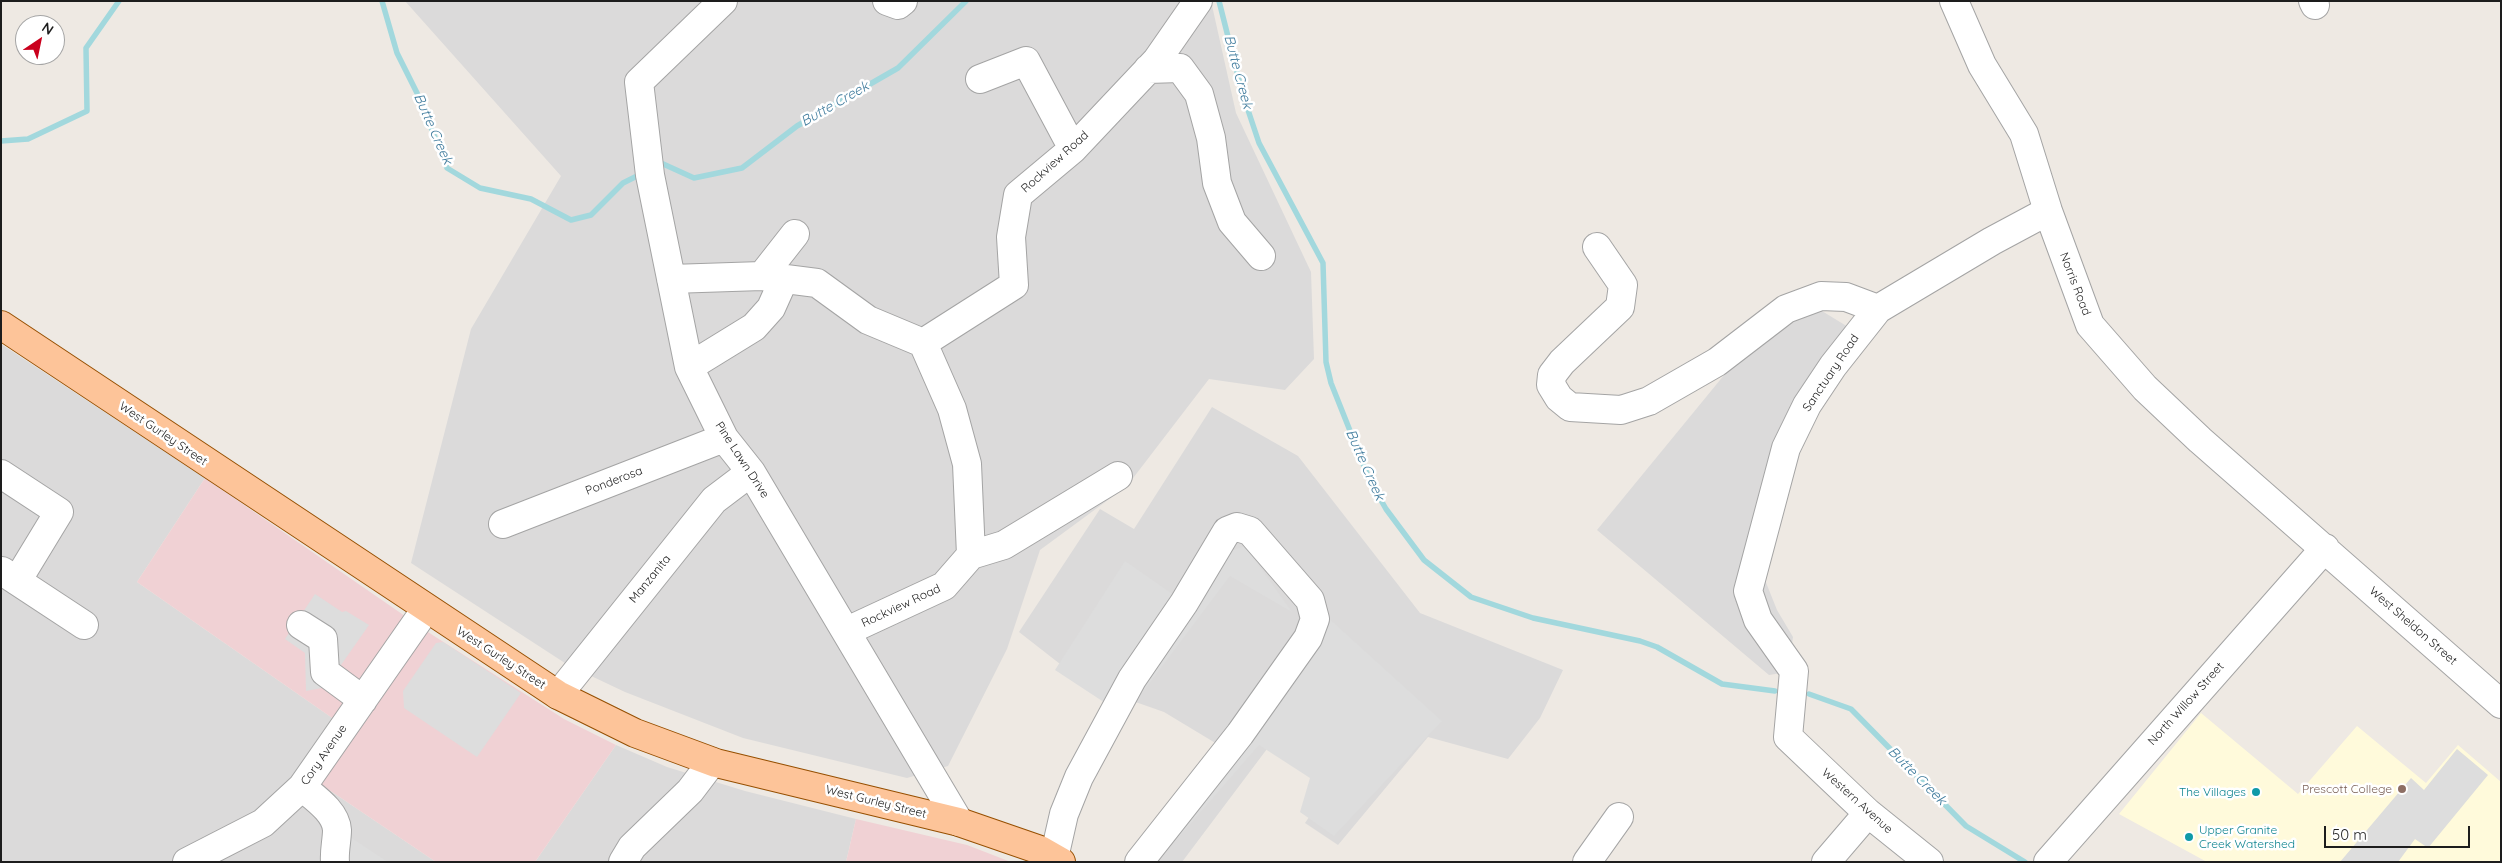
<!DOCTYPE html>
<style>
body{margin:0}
#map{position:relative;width:2502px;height:863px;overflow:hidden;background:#eee9e3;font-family:Quicksand,sans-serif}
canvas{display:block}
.frame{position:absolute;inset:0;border:2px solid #1d1d1d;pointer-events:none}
.north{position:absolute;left:15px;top:15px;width:50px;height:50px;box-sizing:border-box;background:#fff;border:1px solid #a5a5a5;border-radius:50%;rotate:34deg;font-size:14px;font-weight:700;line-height:20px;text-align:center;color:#1d1d1d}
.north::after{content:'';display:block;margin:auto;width:18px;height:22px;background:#ca001d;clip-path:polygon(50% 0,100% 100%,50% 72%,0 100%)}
.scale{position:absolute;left:2324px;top:826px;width:146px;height:22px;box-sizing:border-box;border:2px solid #1d1d1d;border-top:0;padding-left:6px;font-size:15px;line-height:18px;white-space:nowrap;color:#1d1d1d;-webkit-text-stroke:4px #fff;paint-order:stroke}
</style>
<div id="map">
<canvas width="2502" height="863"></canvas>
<div class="frame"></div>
<div class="north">N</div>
<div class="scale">50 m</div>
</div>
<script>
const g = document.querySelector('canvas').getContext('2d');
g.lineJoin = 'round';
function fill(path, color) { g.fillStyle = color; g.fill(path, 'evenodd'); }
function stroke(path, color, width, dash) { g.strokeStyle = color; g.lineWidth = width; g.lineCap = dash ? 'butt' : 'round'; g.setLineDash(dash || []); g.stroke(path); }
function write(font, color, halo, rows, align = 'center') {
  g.font = font + ' Quicksand,sans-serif'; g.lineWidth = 5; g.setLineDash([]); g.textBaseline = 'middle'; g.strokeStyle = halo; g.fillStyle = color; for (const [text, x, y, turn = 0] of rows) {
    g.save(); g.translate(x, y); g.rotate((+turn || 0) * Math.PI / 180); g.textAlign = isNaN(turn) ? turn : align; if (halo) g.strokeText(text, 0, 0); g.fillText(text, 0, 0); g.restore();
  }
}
const residential = new Path2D(`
 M405 1H1211L1236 113 1311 272 1314 359 1285 390 1209 379 1127 486 1040 550 1007 649 948 766 907 778 743 738 625 692 568 665 411 563 471 329 561 176Z
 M1817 308 1858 333 1805 431 1777 521 1763 575 1777 610 1793 637 1788 672 1769 675 1597 530 1743 352Z
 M1 344 205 478 137 582 338 722 304 773 436 862H1Z
 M1212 407 1298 456 1420 613 1563 670 1540 718 1508 759 1428 737 1338 845 1305 823 1333 782 1276 737 1182 862H1139L1227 750 1164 712 1087 685 1019 632 1100 509 1134 529Z
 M616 745 667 767 745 791 856 819 846 862H535Z`);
const commercial = new Path2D(`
 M205 478 431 634 564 719 616 745 535 862H436L304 773 338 722 137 582Z
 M856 819 967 845 1011 862H846Z`);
const education = new Path2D(`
 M2201 713 2298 794 2357 726 2426 783 2458 745 2501 782V862H2207L2119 814Z`);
const parking = new Path2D(`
 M1245 546 1292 612 1230 576 1125 716 1055 670 1125 561 1184 602 1212 557Z
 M315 594 342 612 346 611 369 625 341 665 343 672 327 687 306 691 305 653 285 639Z
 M1324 614 1442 721 1334 836 1300 812 1310 778 1259 745 1179 837 1169 831Z
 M443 642 521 693 477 757 404 708 403 691 436 643Z
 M2457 749 2488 775 2428 848 2415 839 2398 862H2340L2411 778 2424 790Z
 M347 835 388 862H316Z`);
const stream = new Path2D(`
 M382 1 397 53 419 97 447 168 480 188 531 199 571 220 591 215 623 183 637 176
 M1219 1 1242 92 1259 143 1323 263 1326 362 1331 383 1370 481 1386 509 1424 560 1471 597 1533 618 1640 641 1657 647 1722 684 1775 691
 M1 141 28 139 87 111 86 48 119 1
 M661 163 694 178 742 168 797 126 898 68 966 1
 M1809 694 1851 709 1966 826 2025 862`);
const minor = new Path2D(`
 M723 1 639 82 650 175 689 367 724 438 751 472 959 822
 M887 1 898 5 903 1
 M1954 1 1982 65 2024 134 2048 211 2090 325 2145 388 2200 440 2501 704
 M2313 1 2315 5
 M1148 69 1180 68 1199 94 1211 138 1217 183 1232 222 1261 256
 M980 79 1026 61 1073 149
 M1597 247 1623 285 1620 307 1562 362 1552 375 1551 385 1559 398 1570 407 1621 410 1649 401 1717 362 1786 309 1821 296 1846 297 1878 309
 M762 276 795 234
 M671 279 762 276 817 283 868 320 923 343 952 409 967 464 971 555 944 586 847 631
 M923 343 1014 285 1011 237 1018 195 1073 149 1157 60 1198 1
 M689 367 754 327 771 308 784 279
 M1 474 59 512 17 581
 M503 524 724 438
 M971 555 1004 545 1118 476
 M2 571 84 625
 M301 625 323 639 325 672 363 700
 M558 695 714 500 751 472
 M302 787C315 798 336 812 337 830 337 840 334 851 335 862
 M1054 858 1064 814 1079 777 1132 679 1184 603 1227 531 1237 527 1250 531 1310 600 1315 619 1308 638 1240 734 1139 862
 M187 862 263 823 302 787 426 609
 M623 862 632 847 690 791 712 762
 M1587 862 1619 817
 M1826 862 1868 813
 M1929 862 1868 813 1788 737 1794 671 1758 620 1748 591 1786 448 1807 405 1833 366 1878 309 1992 241 2048 211
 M2048 862 2325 548`);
const major = new Path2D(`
 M1 325 558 695 635 733 716 763 959 822 1040 850 1061 862`);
const markers = [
 [2402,789,5,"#8d6e63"],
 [2256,792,5,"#0f9aa8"],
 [2189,837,5,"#0f9aa8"]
];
const streetNames = [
 ["Rockview Road",1055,162,-42],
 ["Norris Road",2075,284,69],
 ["Sanctuary Road",1831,373,-56],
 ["West Gurley Street",163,434,34],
 ["Pine Lawn Drive",742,460,57],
 ["Ponderosa",614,481,-21],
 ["Manzanita",650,579,-51],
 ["Rockview Road",901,606,-25],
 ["West Sheldon Street",2413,626,41],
 ["West Gurley Street",501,658,33],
 ["North Willow Street",2186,704,-48],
 ["Cory Avenue",324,755,-55],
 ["Western Avenue",1857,801,42],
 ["West Gurley Street",876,802,14]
];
const educationNames = [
 ["Prescott College",2392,789]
];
const cultureNames = [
 ["The Villages",2246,792],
 ["Upper Granite",2199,830,"left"],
 ["Creek Watershed",2199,844,"left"]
];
const waterNames = [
 ["Butte Creek",1238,72,75],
 ["Butte Creek",835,104,-30],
 ["Butte Creek",433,129,66],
 ["Butte Creek",1365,465,66],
 ["Butte Creek",1917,776,45]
];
fill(residential, '#dbdada');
fill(commercial, '#f0d1d4');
fill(education, '#fffadb');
fill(parking, '#ddd');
stroke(stream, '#a2d8dd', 5.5);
stroke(minor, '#a4a4a4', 30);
stroke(major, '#964f00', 30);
stroke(minor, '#fff', 28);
stroke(major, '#fdc499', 28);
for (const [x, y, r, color] of markers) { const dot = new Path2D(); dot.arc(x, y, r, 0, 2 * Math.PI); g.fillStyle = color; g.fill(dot); stroke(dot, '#fff', 2); }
write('12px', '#1d1d1d', '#fff', streetNames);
write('12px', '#785e54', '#fff', educationNames, 'right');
write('12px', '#0d838f', '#fff', cultureNames, 'right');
write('italic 14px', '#427d9e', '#fff', waterNames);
</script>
